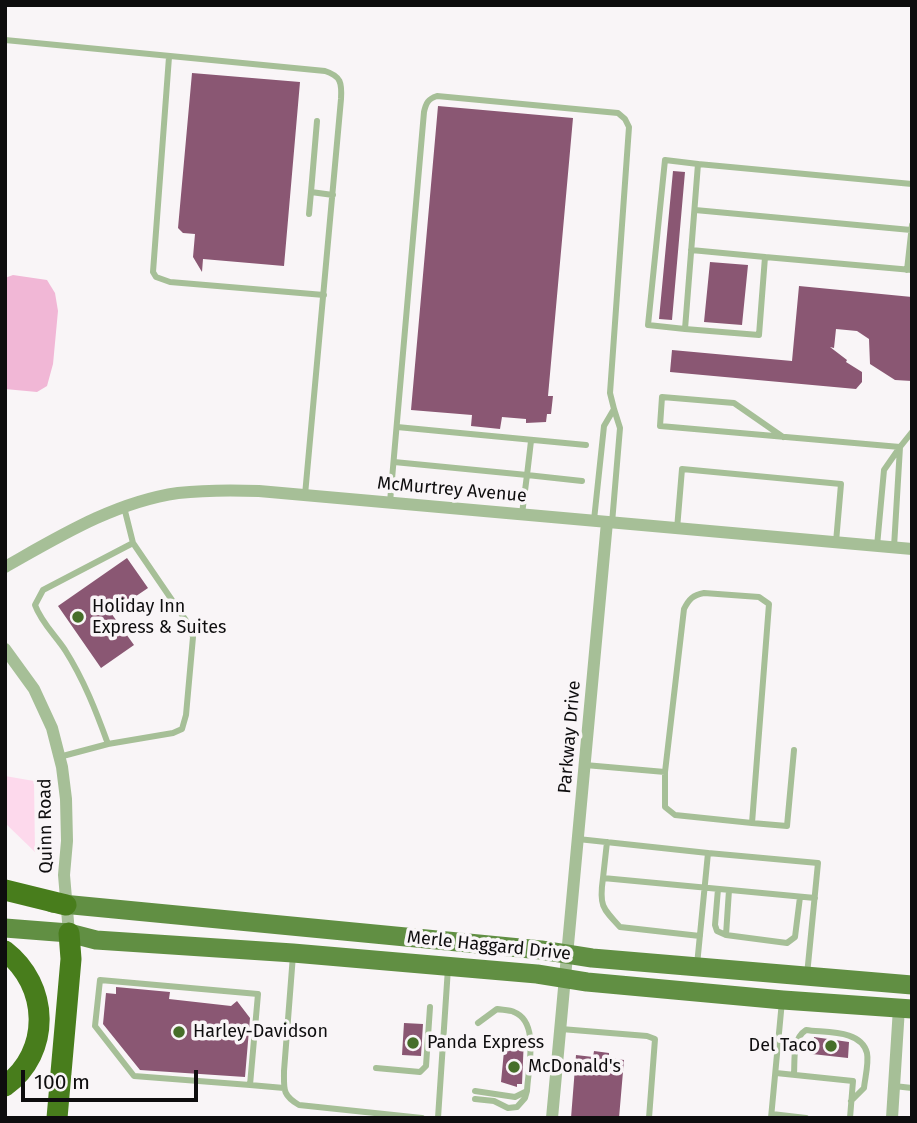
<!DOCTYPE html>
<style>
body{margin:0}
#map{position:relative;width:917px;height:1123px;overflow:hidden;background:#f9f5f7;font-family:"Fira Sans",sans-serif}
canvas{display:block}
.frame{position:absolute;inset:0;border:7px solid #0e0d0e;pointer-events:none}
.scale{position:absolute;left:21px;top:1070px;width:177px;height:32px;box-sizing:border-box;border:4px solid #0e0d0e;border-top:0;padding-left:9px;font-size:21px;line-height:24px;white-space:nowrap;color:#0e0d0e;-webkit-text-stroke:5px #f9f5f7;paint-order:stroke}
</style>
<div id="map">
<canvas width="917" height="1123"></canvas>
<div class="frame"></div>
<div class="scale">100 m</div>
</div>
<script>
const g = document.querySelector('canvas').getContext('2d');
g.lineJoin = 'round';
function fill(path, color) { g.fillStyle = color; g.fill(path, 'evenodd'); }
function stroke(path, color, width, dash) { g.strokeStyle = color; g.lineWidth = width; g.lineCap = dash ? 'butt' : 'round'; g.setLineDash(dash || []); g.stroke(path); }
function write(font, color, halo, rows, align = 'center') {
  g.font = font + ' "Fira Sans",sans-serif'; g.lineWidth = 7; g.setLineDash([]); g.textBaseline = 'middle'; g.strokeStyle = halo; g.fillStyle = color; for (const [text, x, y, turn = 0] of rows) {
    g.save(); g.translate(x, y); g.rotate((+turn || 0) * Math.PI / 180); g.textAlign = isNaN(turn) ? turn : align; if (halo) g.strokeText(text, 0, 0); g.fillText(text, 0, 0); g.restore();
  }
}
const green = new Path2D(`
 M5 776 34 781 35 852 5 823Z`);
const water = new Path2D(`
 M13 275 47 280 55 293 58 311 53 364 47 386 37 392 5 389V278Z`);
const building = new Path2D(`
 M192 73 300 82 284 266 203 259 202 272 193 257 195 234 183 233 178 228Z
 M438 106 573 118 548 396H553L551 414H547L546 422 526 423V419L502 417 500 429 471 426 472 415 411 410Z
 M673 171 685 172 672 320 659 319Z
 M710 262 748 265 742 325 704 322Z
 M799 286 912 297V381L895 380 870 364 869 339 857 331 836 329 834 348 830 347 847 360 846 362 862 372V382L856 389 670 372 672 350 792 361Z
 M127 558 148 588 111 613 134 645 101 668 58 606Z
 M116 987 170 992 169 999 231 1006 237 1001 250 1018 245 1077 140 1070 103 1024 106 993 116 994Z
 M404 1023 423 1024 421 1056 402 1055Z
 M502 1036 524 1038 522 1084H517V1087L501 1082 504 1051H501Z
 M814 1037 849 1042 848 1058 812 1054Z
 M594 1051 609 1053V1058L624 1060 619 1118H571L576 1055 593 1057Z`);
const lane = new Path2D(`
 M5 40 325 71C341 76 342 83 341 99L305 495
 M169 57 153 272 156 277 170 282 324 295
 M317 121 311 192 333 195
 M912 184 698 164 685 329 759 335 765 257 912 270
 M695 210 911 230
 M309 214 311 192
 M691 250 765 257
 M907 270 912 225
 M685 329 648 325 665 160 698 164
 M397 427 586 445
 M783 437 734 403 662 397 660 426 900 447 912 432
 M531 441 527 475 582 481
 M394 462 527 475 522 514
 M390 502 424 112C426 103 428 99 437 96L618 113 625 119 629 127 610 393 614 409
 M594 520 604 426 614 409 620 428 612 523
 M677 529 682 469 841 484 836 542
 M877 546 884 470 900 447 894 547
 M108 744C96 711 84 680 65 650 55 635 41 622 35 605L43 590 133 543
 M59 757 108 744 173 733 182 729 186 715 193 637 189 625 133 543 124 507
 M585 765 665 772V807L675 815 752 823 769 604 759 597 704 593C693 595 689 599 684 609L665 772
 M752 823 787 826 794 750
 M578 839 708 853
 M607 842 603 878 815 898
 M603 878C599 905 602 908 620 927L700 936
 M718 889 715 925 717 931 726 935 787 943 795 937 800 897
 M726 935 729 890
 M293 955 284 1071C284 1089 282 1095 299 1105L422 1118
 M697 965 708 853 818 863 807 975
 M561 1029 647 1036 655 1039 649 1118
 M376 1068 420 1072 426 1066 430 1007
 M776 1073 853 1081 850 1118
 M794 1074C795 1059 792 1039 806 1030 825 1033 861 1029 867 1053 869 1063 865 1078 864 1088L851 1101
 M250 1085 134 1076 95 1026 100 980 258 994 250 1085 284 1088
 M894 1086 912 1088
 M475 1091 515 1097 527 1091C528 1068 540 1022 514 1012 510 1010 502 1010 497 1009L478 1023
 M475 1099 494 1101 508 1108 517 1107 525 1098 527 1091
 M772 1114 806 1118
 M438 1118 448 968
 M771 1118 782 1001`);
const street = new Path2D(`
 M5 567C60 536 115 502 178 493 205 490 232 490 259 491L912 549
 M5 649 34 689 52 728 62 767 66 799 67 841 64 875 69 933
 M552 1118 607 522
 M892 1118 899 1008`);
const primary = new Path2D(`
 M52 903 541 950 592 958 912 985
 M5 928 69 933 96 940 293 953 537 974 587 982 783 1000 912 1009`);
const highway = new Path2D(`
 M5 890 66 905
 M5 951C49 985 52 1052 5 1086
 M57 1118 71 959 69 933`);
const markers = [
 [78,617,7,"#466e29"],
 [179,1032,7,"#466e29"],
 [413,1043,7,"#466e29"],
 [831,1046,7,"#466e29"],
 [514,1067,7,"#466e29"]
];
const streetNames = [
 ["McMurtrey Avenue",452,490,5],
 ["Parkway Drive",570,737,-85],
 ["Quinn Road",46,826,-91],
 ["Merle Haggard Drive",489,946,6]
];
const poiNames = [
 ["Holiday Inn",92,607],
 ["Express & Suites",92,628],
 ["Harley-Davidson",193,1032],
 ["Panda Express",427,1043],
 ["Del Taco",817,1046,"right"],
 ["McDonald's",528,1067]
];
fill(green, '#fdd9ec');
fill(water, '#f1b7d6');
fill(building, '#8a5773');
stroke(lane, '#a6bf97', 6);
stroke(street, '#a6bf97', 12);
stroke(primary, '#618f43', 19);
stroke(highway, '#487d1c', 21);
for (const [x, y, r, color] of markers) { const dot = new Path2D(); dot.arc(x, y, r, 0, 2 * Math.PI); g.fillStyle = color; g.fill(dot); stroke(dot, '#f9f5f7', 2.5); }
write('18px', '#0e0d0e', '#f9f5f7', streetNames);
write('18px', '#0e0d0e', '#f9f5f7', poiNames, 'left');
</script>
